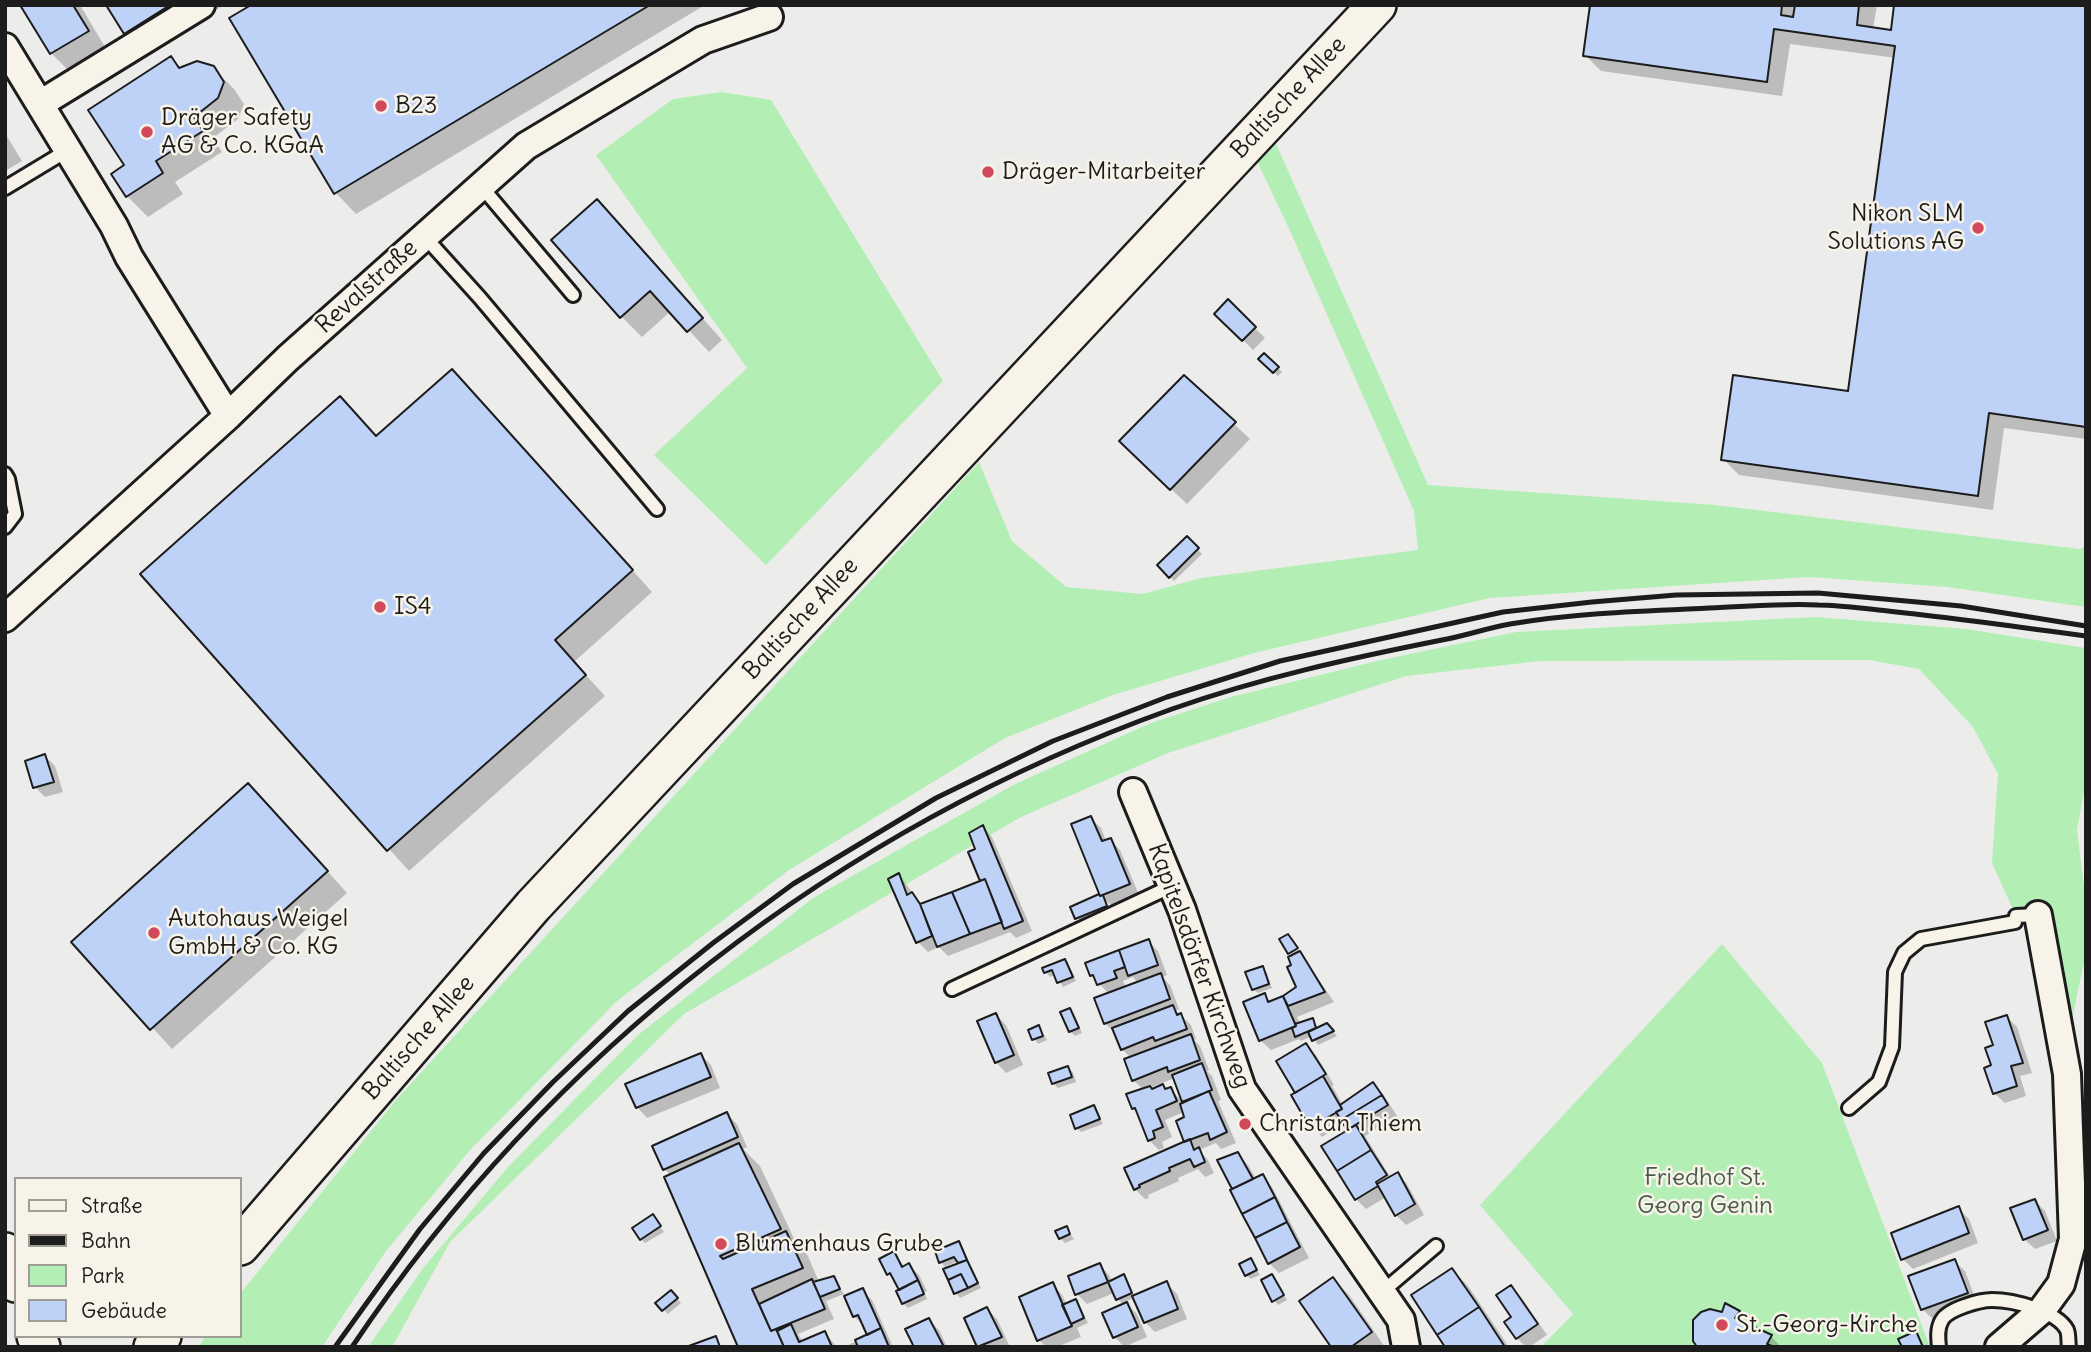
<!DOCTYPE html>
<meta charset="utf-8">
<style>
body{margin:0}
#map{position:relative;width:2091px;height:1352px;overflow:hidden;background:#ececeb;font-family:Delius,sans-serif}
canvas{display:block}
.frame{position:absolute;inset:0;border:7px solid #1c1c1c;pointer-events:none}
.legend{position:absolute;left:14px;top:1177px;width:228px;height:161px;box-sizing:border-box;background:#f7f3e8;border:2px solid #9f9d96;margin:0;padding:9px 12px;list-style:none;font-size:21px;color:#1c1c1c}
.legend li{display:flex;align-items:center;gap:14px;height:35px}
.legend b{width:35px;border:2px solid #9f9d96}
</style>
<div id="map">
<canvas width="2091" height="1352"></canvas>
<div class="frame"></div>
<ul class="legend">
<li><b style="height:9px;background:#f7f3e8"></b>Straße</li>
<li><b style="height:9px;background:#1c1c1c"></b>Bahn</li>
<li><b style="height:19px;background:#b3efb5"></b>Park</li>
<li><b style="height:19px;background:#bed1f6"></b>Gebäude</li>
</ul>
</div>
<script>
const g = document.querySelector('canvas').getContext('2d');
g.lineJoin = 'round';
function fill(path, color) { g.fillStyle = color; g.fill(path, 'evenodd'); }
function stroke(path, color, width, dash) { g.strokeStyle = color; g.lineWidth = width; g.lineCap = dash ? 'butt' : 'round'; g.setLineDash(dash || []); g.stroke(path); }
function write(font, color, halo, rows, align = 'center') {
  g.font = font + ' Delius,sans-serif'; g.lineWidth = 5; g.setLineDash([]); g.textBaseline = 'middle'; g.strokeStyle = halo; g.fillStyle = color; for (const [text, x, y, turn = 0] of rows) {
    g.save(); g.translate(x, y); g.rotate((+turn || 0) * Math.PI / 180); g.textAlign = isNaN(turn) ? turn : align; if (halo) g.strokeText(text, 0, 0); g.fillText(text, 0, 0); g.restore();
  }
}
const green = new Path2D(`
 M722 92 771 100 943 381 766 565 654 455 747 368 596 155 673 99Z
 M1273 137 1428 485 1715 505 2080 549 2086 546V607L1947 587 1809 577 1490 598 1254 653 1113 695 1005 738 789 870 617 1001 470 1150 386 1251 322 1347H198L206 1336H240V1294L396 1100 979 462 1012 541 1066 587 1143 594 1201 578 1418 550 1414 511 1291 233 1255 157Z
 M1816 617 1966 629 2086 648V781L2077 830 2086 904V952L2072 1020 2050 910 2016 916 1992 863 1998 774 1973 727 1919 669 1869 660 1541 661 1406 676 1168 753 1021 817 684 1014 450 1242 392 1347H368L424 1267 508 1167 638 1035 813 898 1015 784 1151 723 1231 697 1381 660 1516 632Z
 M1722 944 1822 1063 1930 1347H1541L1573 1314 1480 1205Z`);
const shadow = new Path2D(`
 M22 5H80L108 52 72 74 51 53Z
 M108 5H224L146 53 125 32Z
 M254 5H705L356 214 336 193 231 19Z
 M1592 5H1877L1873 29 1893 32 2086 5V439L2004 428 1993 510 1739 475 1723 459 1850 393 1896 58 1790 44 1782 96 1601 71 1585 55Z
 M171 58 182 69 213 68 234 89 244 104 238 119 213 138 222 152 175 182 183 194 148 217 127 196V166Z
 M5 133 22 161 5 171Z
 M617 222 722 340 709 352 671 311 642 337 621 316Z
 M1228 302 1265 338 1253 350 1217 314Z
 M1264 355 1282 372 1278 376 1260 359Z
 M452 371 652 592 574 662 605 696 409 871 142 575 340 398 377 438Z
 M1234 424 1250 439 1187 504 1137 457Z
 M1187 538 1202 554 1174 581 1160 566Z
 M45 756 55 766 63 792 45 797 35 787Z
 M269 806 347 893 172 1049 74 942Z
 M1091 818 1101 828 1106 841 1110 840 1120 850 1139 895 1112 906 1107 901 1110 911 1081 922 1072 908 1101 895Z
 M982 827 992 837 1032 931 1016 938 1010 932 948 956 939 947 928 952 918 942 899 875 922 905 982 882Z
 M1292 940 1334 1002 1297 1017 1300 1024 1312 1020 1318 1029 1327 1025 1337 1036 1318 1045 1312 1036 1301 1041 1299 1039 1271 1050 1260 1040 1265 996 1271 1002 1298 988 1293 956 1290 953Z
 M1148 941 1158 951 1167 975 1162 977 1170 985 1179 1009 1176 1011 1191 1025 1196 1039 1194 1040 1200 1046 1209 1070 1207 1071 1212 1076 1221 1100 1218 1101 1236 1143 1221 1149 1216 1143 1199 1150 1208 1160 1214 1173 1205 1177 1198 1169 1178 1178 1179 1181 1148 1195 1149 1198 1145 1199 1135 1189 1126 1169 1187 1143 1186 1118 1184 1112 1165 1120 1172 1137 1162 1142 1164 1148 1159 1150 1149 1140 1139 1114 1133 1108 1144 1090 1133 1080 1131 1058 1122 1049 1116 1034 1105 1023 1109 994 1091 975ZM1133 977 1138 983 1126 988 1123 981ZM1175 1078 1185 1104 1170 1089 1167 1091 1163 1086 1153 1091 1149 1088Z
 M1065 961 1069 965 1076 981 1063 987 1056 974 1050 977 1046 972Z
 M1262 968 1267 973 1272 988 1258 993 1253 989Z
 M1069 1010 1074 1014 1082 1033 1075 1036 1070 1031Z
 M996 1015 1006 1025 1023 1065 1006 1073 996 1062Z
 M2007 1017 2017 1027 2032 1073 2020 1076 2026 1096 2005 1103 1994 1093 1993 1067 1995 1046Z
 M1039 1027 1047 1040 1038 1044 1030 1031Z
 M1306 1045 1316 1055 1334 1085 1332 1086 1343 1105 1373 1084 1383 1094 1397 1116 1365 1136 1391 1178 1397 1174 1407 1184 1424 1215 1406 1225 1396 1215 1386 1197 1366 1209 1356 1199 1350 1131 1345 1123 1322 1137 1312 1126 1298 1093Z
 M701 1055 711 1065 720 1088 647 1118 637 1107Z
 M1068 1068 1073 1072 1076 1082 1058 1088 1053 1083Z
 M1094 1107 1103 1124 1081 1132 1077 1128Z
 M726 1114 737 1124 747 1147 743 1149 760 1166 797 1245 807 1254 819 1282 834 1278 844 1294 826 1301 834 1319 798 1334 803 1342 825 1333 837 1347H740L671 1176 665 1169Z
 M1238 1154 1248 1165 1256 1179 1262 1176 1272 1187 1309 1258 1279 1273 1269 1263 1220 1161Z
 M2035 1201 2045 1211 2057 1241 2035 1249 2024 1239Z
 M1958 1208 1969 1219 1978 1243 1913 1269 1903 1259Z
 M653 1217 664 1232 645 1243 641 1239Z
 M1066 1228 1074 1239 1065 1243 1060 1238Z
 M958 1243 963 1248 981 1288 960 1298 956 1293 960 1264 958 1261 945 1267 941 1262Z
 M894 1254 905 1267 909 1265 919 1275 927 1291 924 1292 927 1299 908 1308 903 1303 897 1282 888 1274Z
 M1250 1260 1260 1275 1251 1279 1246 1275Z
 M1954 1261 1965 1271 1977 1303 1933 1319 1922 1309Z
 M1099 1265 1109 1275 1112 1281 1123 1276 1135 1297 1167 1284 1177 1294 1187 1319 1155 1332 1145 1322 1135 1297 1125 1302 1137 1314 1147 1337 1124 1347 1115 1337 1104 1314 1123 1305 1114 1293 1087 1304 1077 1294Z
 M1452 1270 1468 1286 1509 1347H1448Z
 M1272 1276 1287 1300 1278 1305 1274 1300Z
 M1333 1279 1349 1295 1385 1347H1333Z
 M1052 1284 1062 1295 1067 1305 1075 1301 1080 1306 1088 1323 1077 1328 1081 1337 1057 1347H1046L1039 1340Z
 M1511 1287 1521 1297 1547 1335 1529 1347H1526L1517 1338Z
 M862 1290 872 1300 893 1347H860L869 1336 865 1327 854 1316Z
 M671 1292 681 1303 668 1314 658 1303Z
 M987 1309 997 1319 1010 1347H979L966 1319Z
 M1739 1312 1756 1329 1771 1336 1781 1347H1700L1723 1314Z
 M929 1320 939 1330 947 1347H916Z
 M854 1342 859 1347H845Z`);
const building = new Path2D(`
 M20 5H73L89 31 50 54Z
 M106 5H170L124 34Z
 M251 5H650L334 194 229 18Z
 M1590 5H1782L1781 15 1793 17 1795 5H1859L1857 25 1891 30 1894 5H2086V427L1989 413 1978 496 1721 460 1733 375 1848 391 1895 46 1774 29 1767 82 1583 56Z
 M171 56 179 68 197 61 214 66 224 82 218 98 194 117 203 131 156 161 163 173 126 197 111 174 124 165 88 110Z
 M597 199 703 318 687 332 650 291 620 318 551 240Z
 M1228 299 1256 327 1242 341 1214 314Z
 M1264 353 1279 367 1273 373 1258 359Z
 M452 369 633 570 555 640 586 675 387 851 140 574 340 396 376 436Z
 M1184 375 1236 422 1170 490 1119 441Z
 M1187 536 1199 548 1169 578 1157 565Z
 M45 754 54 782 33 788 25 761Z
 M248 783 328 871 150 1030 71 942Z
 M1091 816 1102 841 1111 838 1130 884 1100 896 1071 824Z
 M983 825 1023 921 1004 929 985 879 980 881 968 852 975 849 969 833Z
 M899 873 907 895 912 892 920 904 932 936 916 943 888 879Z
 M985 879 1002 922 970 934 952 892Z
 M952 892 970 934 937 947 920 904Z
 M1099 894 1100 896 1103 895 1107 906 1075 919 1070 907Z
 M1288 934 1298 948 1288 954 1279 939Z
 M1149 939 1158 965 1128 976 1119 950Z
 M1119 950 1125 967 1114 971 1117 978 1097 985 1093 975 1090 976 1085 963Z
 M1300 951 1325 992 1288 1006 1283 996 1296 987 1287 967 1291 965 1288 957Z
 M1065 959 1073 977 1057 983 1052 970 1044 973 1042 968Z
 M1263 966 1269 984 1252 990 1245 972Z
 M1161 973 1170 999 1104 1024 1094 998Z
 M1265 993 1268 1002 1283 996 1296 1026 1259 1041 1243 1002Z
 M1173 1005 1177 1015 1181 1013 1187 1029 1155 1041 1153 1037 1121 1050 1112 1028Z
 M1070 1008 1079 1028 1069 1032 1060 1012Z
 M996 1013 1014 1055 995 1063 977 1021Z
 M2007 1015 2023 1063 2011 1066 2017 1086 1993 1094 1984 1068 1991 1065 1985 1048 1993 1045 1985 1022Z
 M1313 1018 1316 1028 1295 1037 1292 1028 1296 1026 1295 1024Z
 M1327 1023 1334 1031 1312 1041 1308 1032Z
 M1039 1025 1043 1036 1032 1040 1028 1030Z
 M1191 1034 1200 1060 1168 1072 1167 1067 1132 1081 1124 1059Z
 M1306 1043 1326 1074 1295 1093 1276 1061Z
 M701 1053 711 1077 636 1108 625 1084Z
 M1202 1063 1212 1090 1182 1102 1172 1075Z
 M1068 1066 1072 1077 1052 1084 1048 1073Z
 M1323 1076 1342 1109 1310 1128 1291 1095Z
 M1373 1082 1382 1095 1341 1120 1336 1112 1342 1109 1340 1105Z
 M1163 1084 1165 1089 1171 1087 1177 1101 1156 1110 1163 1127 1153 1131 1155 1138 1148 1141 1135 1108 1132 1109 1126 1094 1150 1086 1152 1089Z
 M1209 1091 1227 1132 1210 1140 1208 1133 1184 1142 1176 1121 1184 1117 1180 1104Z
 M1382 1095 1388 1105 1347 1130 1341 1120Z
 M1094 1105 1100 1119 1075 1129 1070 1115Z
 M727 1112 738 1137 663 1170 652 1146Z
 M1356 1125 1371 1150 1337 1171 1321 1146Z
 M1190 1139 1194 1150 1199 1147 1205 1162 1194 1167 1190 1159 1169 1168 1170 1171 1139 1185 1140 1187 1134 1190 1124 1168Z
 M739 1143 781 1229 720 1256 723 1259 786 1231 803 1268 752 1289 771 1331 776 1329 784 1347H738L664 1177Z
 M1371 1150 1387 1175 1376 1182 1378 1186 1355 1200 1337 1171Z
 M1238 1152 1253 1179 1232 1189 1217 1160Z
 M1398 1172 1415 1204 1395 1216 1377 1184Z
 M1263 1174 1275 1197 1242 1214 1230 1190Z
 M1275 1197 1287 1222 1255 1238 1242 1214Z
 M2035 1199 2048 1230 2023 1240 2010 1208Z
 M1959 1206 1969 1233 1901 1260 1891 1233Z
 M653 1214 661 1226 640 1240 632 1228Z
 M1287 1222 1300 1247 1268 1264 1255 1238Z
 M1067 1226 1070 1234 1059 1239 1055 1231Z
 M959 1241 967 1260 958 1263 954 1257 939 1263 935 1251Z
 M894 1251 902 1267 909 1263 918 1280 899 1290 890 1273 887 1275 879 1259Z
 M1251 1258 1257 1270 1245 1276 1239 1264Z
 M1955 1259 1968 1293 1921 1310 1908 1276Z
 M967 1260 978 1283 968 1288 961 1274 948 1280 943 1269Z
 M1100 1263 1108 1282 1075 1295 1068 1276Z
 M1452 1268 1479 1307 1437 1335 1411 1295Z
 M961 1274 968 1288 954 1294 948 1280Z
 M1124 1274 1132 1293 1116 1300 1108 1282Z
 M1272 1274 1284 1295 1272 1302 1261 1280Z
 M834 1276 840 1289 820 1297 813 1282Z
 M1333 1277 1372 1332 1351 1347H1331L1299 1301Z
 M812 1279 825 1309 771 1331 759 1304Z
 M918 1280 924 1294 902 1304 896 1291Z
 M1167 1281 1178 1309 1144 1323 1132 1296Z
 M1053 1282 1072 1326 1037 1341 1019 1297Z
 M1511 1285 1538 1324 1516 1339 1504 1322 1511 1317 1496 1295Z
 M863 1288 881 1328 867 1335 858 1315 853 1317 844 1296Z
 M671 1290 678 1298 662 1311 655 1303Z
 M1076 1299 1084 1318 1071 1324 1062 1305Z
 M1127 1302 1138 1327 1113 1338 1102 1313Z
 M1725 1303 1740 1311 1735 1318 1772 1335 1767 1344 1774 1347H1697L1693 1341V1320L1701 1312 1710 1309 1722 1312Z
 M987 1307 1002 1337 977 1347 964 1318Z
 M1479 1307 1505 1347H1445L1437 1335Z
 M929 1318 944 1347H914L905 1329Z
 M791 1324 799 1342 825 1331 832 1347H784L777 1331Z
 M881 1328 889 1347H858L855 1340Z
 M1916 1331 1923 1347H1902L1898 1339Z
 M716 1336 720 1347H686Z`);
const lane = new Path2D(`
 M481 186 573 295
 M5 188 68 150
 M424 236 480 298 657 509
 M5 474 8 479 15 514 5 527
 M952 989 1172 886
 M1849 1108 1879 1082 1892 1047 1895 972 1904 953 1921 939 2015 922 2016 916 2038 915
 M1382 1292 1436 1246
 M1939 1347C1938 1338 1937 1328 1942 1320 1948 1309 1980 1300 1992 1300 2013 1300 2057 1311 2067 1330 2069 1335 2068 1342 2069 1347`);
const street = new Path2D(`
 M5 47 114 226 129 257 228 416
 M40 104 201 5
 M5 618 228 416 288 358 526 146 703 40 769 17
 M1133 792 1182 910 1242 1089 1401 1320 1406 1347
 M1999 1347 2042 1310 2061 1284 2073 1239 2067 1074 2038 915`);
const secondary = new Path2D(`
 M240 1246 533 906 1377 5
 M5 1252 16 1283
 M36 1336 41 1347
 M153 1347 162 1336`);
const rail = new Path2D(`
 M335 1347 420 1229 484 1153 553 1082 628 1011 713 943 793 884 936 798 1053 741 1167 697 1280 661 1503 612 1592 602 1676 595 1818 593 1961 606 2086 626
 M352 1347C550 1052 837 829 1172 709 1260 678 1351 658 1442 640 1465 636 1487 628 1510 624 1575 613 1643 611 1709 608 1745 607 1782 603 1818 605 1842 605 1865 609 1888 611 1954 618 2020 627 2086 636`);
const markers = [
 [381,106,7,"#d1495b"],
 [147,132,7,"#d1495b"],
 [988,172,7,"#d1495b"],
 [1978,228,7,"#d1495b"],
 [380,607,7,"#d1495b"],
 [154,933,7,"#d1495b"],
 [1245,1124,7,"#d1495b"],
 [721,1244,7,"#d1495b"],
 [1722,1325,7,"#d1495b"]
];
const streetNames = [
 ["Baltische Allee",1289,98,-47],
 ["Revalstraße",367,287,-42],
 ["Baltische Allee",801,619,-47],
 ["Kapitelsdörfer Kirchweg",1199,966,70],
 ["Baltische Allee",419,1038,-49]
];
const poiNames = [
 ["B23",395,106],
 ["Dräger Safety",161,118],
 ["AG & Co. KGaA",161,146],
 ["Dräger-Mitarbeiter",1002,172],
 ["Nikon SLM",1964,214,"right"],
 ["Solutions AG",1964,242,"right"],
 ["IS4",394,607],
 ["Autohaus Weigel",168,919],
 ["GmbH & Co. KG",168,947],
 ["Christan Thiem",1259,1124],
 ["Blumenhaus Grube",735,1244],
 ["St.-Georg-Kirche",1736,1325]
];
const parkNames = [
 ["Friedhof St.",1705,1178],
 ["Georg Genin",1705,1206]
];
fill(green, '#b3efb5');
fill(shadow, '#0003');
fill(building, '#bed1f6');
stroke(building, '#1c1c1c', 2);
stroke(lane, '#1c1c1c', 18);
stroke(street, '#1c1c1c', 32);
stroke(secondary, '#1c1c1c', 42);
stroke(lane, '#f7f3e8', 12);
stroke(street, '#f7f3e8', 26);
stroke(secondary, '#f7f3e8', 37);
stroke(rail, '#1c1c1c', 5);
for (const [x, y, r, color] of markers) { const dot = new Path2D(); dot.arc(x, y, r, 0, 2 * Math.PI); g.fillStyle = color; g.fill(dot); stroke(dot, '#f7f3e8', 2.5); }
write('24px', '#1c1c1c', '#f7f3e8', streetNames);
write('24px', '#1c1c1c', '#f7f3e8', poiNames, 'left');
write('24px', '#495b4a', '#f7f3e8', parkNames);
</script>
